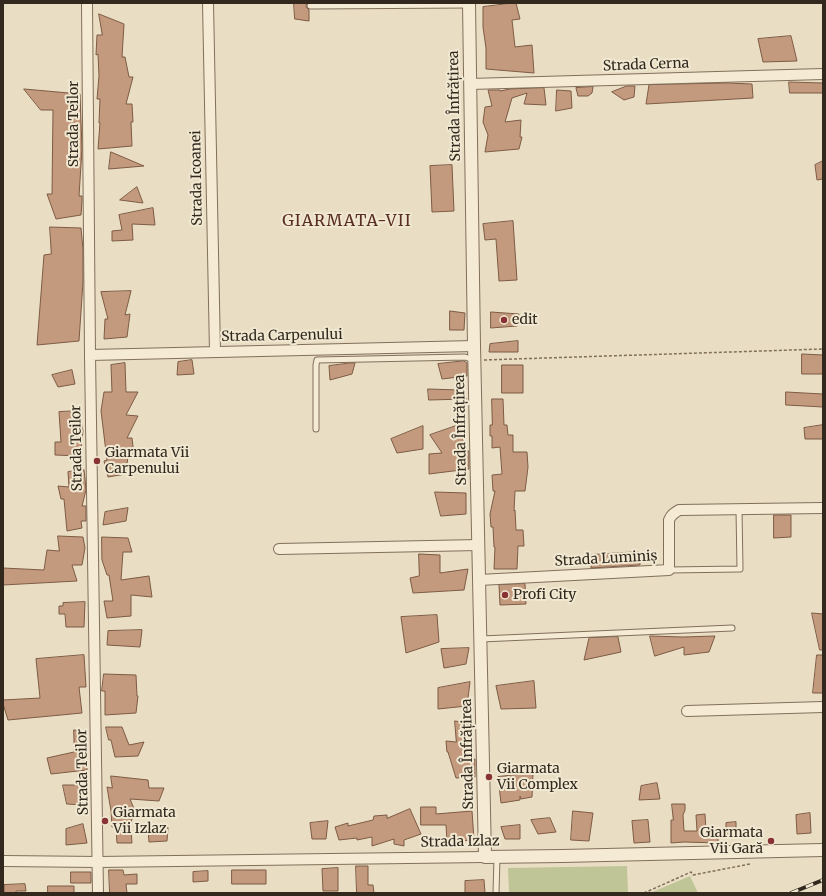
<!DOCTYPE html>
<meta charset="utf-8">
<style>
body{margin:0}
#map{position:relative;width:826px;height:896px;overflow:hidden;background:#e9ddc3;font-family:Merriweather,serif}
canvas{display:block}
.frame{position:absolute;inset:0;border:4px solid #32281e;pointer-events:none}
</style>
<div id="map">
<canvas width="826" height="896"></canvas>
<div class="frame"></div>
</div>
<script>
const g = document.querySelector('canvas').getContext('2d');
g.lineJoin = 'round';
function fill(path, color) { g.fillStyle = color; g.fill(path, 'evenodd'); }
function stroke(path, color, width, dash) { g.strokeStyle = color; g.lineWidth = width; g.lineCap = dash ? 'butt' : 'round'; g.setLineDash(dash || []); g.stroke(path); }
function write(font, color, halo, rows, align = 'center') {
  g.font = font + ' Merriweather,serif'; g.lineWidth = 4; g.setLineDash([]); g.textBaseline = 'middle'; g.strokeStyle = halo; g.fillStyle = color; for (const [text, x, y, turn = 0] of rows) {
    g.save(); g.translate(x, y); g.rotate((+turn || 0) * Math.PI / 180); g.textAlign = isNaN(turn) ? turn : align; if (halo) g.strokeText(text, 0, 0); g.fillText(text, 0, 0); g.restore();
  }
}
const green = new Path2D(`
 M627 866 628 893H509L508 868Z
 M690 876 698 893H650Z`);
const building = new Path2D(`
 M294 3H307L306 6 307 8 309 10V21L295 19Z
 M516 3 520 19 512 20 515 47 532 45 534 73 486 69V48L483 27V7Z
 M99 14 124 24 122 57H125L129 77H133L126 104H132L133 122H131L132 146 98 149 100 123H99L100 99H97L99 76 98 54 96 55 97 35H102Z
 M791 36 797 61 763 62 758 39Z
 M789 82 823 83V93H790Z
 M727 83 752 84 753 98 646 104 649 85Z
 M627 86H635L634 97 624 100 612 92Z
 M593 87 592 93 588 96H578L576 88Z
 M544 88 546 105 524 104 527 93 512 98 505 122 521 120 520 137H522L519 149 485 152 488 135 483 122 485 107 492 106 488 90H500V91L510 89Z
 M24 89 80 94 82 149 79 196H82V201L81 215 56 219 47 194H52L53 110H41Z
 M557 90 571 91 572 108 556 111Z
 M111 152 144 166 109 169Z
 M823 161V179L817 180 815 165Z
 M452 165 454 211 432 212 430 166Z
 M137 187 143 203 120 200Z
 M153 208 155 225 132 224 133 240 112 241V231L122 230 119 215Z
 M513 221 517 280 499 281 496 239 485 240 483 224Z
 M50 227 81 228 83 249V282L79 341 37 345 44 255 51 254Z
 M131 291 125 315 130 314 127 337 104 339 105 319H108L101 292Z
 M450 311 465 313 464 330H450Z
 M491 312 519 314 517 326 491 328Z
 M518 341V352H489L490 344Z
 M802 354 823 355V374H802Z
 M192 360 194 374 177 375 178 362Z
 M464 361 467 363V376L442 379 438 364Z
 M125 363 126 392H138L126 415 138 416 127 438H132L134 455H128L126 474 108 477 104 461 107 460 101 411 104 392H112L111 365Z
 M350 363H355L352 374 330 380 329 366Z
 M502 365H523V393H502Z
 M72 370 75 384 58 387 52 375Z
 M428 389 459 390 467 399 429 400Z
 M786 392 823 394V407L786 405Z
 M492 399H503L504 425H507L508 435H513V452H527L528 467 525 491H515L514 511 515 510 516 530H523L524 546H518L517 569H494L495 547H494L493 527H491L490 514 495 491H493L492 475 502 474 500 447 492 448V436H490V425H492Z
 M79 411 83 431 80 456 55 455V442H61L59 412Z
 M459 425 466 451H469V469L429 474V454L442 453 430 435Z
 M823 425V439H805L804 428Z
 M423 426V449L397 453 391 439Z
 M84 470 85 479 86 490 82 506H86V521H81L82 528 67 531 64 499H61L58 486 69 487 68 472Z
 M435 492 466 493V514L441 516Z
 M128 508 126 521 103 525 105 512Z
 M774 515H791V537L774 538Z
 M58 536 83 537 85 548 82 565H72L77 581 3 585V568L44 570 47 550 59 551Z
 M102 537 128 538 132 552H123L121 580 149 576 152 597 131 595V616L107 618 104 601H113L109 575H107L102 560Z
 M639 552 640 565 591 568V555Z
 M419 554 440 555V573L468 569 464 590 413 593 410 578 419 576Z
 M525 584 526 604 500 605 499 585Z
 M85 602 84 627H66L65 614H59V606H63V603Z
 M812 613 823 614V650H820Z
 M437 615 439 642 406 653 401 617Z
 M142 630 140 647 107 645 108 631Z
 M650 636 683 637 715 636 709 652 684 655V647L655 656Z
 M618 637 621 652 584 660 589 638Z
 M469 648 466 664 444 668 441 649Z
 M84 655 86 687H79L82 713 8 720 3 704V700L40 698 36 659Z
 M817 655H823V693H813Z
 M104 674 136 675 137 696H138L136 713 105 715V691H102Z
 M534 681 536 708 501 709 496 686Z
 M470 682 467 706 438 709V688Z
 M455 721 469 723 471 737H467L468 759H475V777L456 778 448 752H447L446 741 456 742Z
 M106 727H122L129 745 144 742 138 756 115 757 111 740H109Z
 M74 730 86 732 85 749 87 754V770L51 774 47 758 74 752Z
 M533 773 532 797 521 799 520 796V800L501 803 498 777Z
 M111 776 148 780 149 788H164L159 801 130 799 135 811 128 830H131L132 843H117L116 827H112L111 811 107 787 112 788Z
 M657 783 660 799 639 800 641 786Z
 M63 785H82L83 805 67 804Z
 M672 804H685V810L683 815 684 831H697L696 815 705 814 706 831H718V843L684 842 671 843V820H673Z
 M421 807H436V814L472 811 474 840 447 842 446 825H421Z
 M410 809 421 834 404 840V846L394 844V839L372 846V837L357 840V838L339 840 335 827 348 823V826L373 820 374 816 387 815V818Z
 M573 811 593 813 589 841 571 840Z
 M810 813 811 833 797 834 796 815Z
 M550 818 556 832 538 834 531 820Z
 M648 820 650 842 634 843 632 821Z
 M328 821 326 839H312L310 823Z
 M736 822V835H726V823Z
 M83 824 87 843 66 845V829Z
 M520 825V839H505L501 827Z
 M168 828 167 841 149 842 148 829Z
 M356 866H368V885H373L374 893H357Z
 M338 868V891H323L322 869Z
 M109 870H123L124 875 137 874V884H126L127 893H110Z
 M232 870H266V884H232Z
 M208 871V881L193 882V872Z
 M71 872H91V883H71Z
 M484 880 485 893H465V881Z
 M25 884 26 891H16V893H4V885Z
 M48 886H74V893H48Z`);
const path = new Path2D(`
 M484 360 823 349
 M644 893 691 872 693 875 750 864`);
const service = new Path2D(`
 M310 6 469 5
 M316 429V365L317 360 465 357 474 360
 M669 570 740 569 739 509
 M481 639 732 628
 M496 893 497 857`);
const minor = new Path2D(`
 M87 3 90 355 98 893
 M208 3 215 352
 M470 84 823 74
 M90 355 474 346
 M279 549 479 545
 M479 580 669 570V520C671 515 674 513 679 510L823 508
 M687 711 823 707
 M3 861 98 862 485 857`);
const tertiary = new Path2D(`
 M469 3 474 346 485 857 562 856 823 850`);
const rail = new Path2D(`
 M791 893 823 880`);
const markers = [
 [504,320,4,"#893233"],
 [97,461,4,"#893233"],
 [505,595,4,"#893233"],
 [489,777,4,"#893233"],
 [105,821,4,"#893233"],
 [771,841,4,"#893233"]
];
const streetNames = [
 ["Strada Cerna",646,65,-2],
 ["Strada Înfrățirea",455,106,-91],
 ["Strada Teilor",74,124,-90],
 ["Strada Icoanei",197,178,-91],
 ["Strada Carpenului",282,336,-1],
 ["Strada Înfrățirea",461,430,-91],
 ["Strada Teilor",77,448,-91],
 ["Strada Luminiș",606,559,-3],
 ["Strada Înfrățirea",468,754,-91],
 ["Strada Teilor",83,772,-91],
 ["Strada Izlaz",460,842,-1]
];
const poiNames = [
 ["edit",512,320],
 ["Giarmata Vii",105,453],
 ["Carpenului",105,469],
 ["Profi City",513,595],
 ["Giarmata",497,769],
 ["Vii Complex",497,785],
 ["Giarmata",113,813],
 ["Vii Izlaz",113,829],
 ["Giarmata",763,833,"right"],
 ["Vii Gară",763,849,"right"]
];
const quarterNames = [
 ["GIARMATA-VII",347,221]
];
fill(green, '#c0c598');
fill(building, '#c39a7d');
stroke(building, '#7d5b44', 1);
stroke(service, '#816f5c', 7);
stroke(minor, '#816f5c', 12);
stroke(tertiary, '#816f5c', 14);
stroke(path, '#816f5c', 1.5, [3, 2]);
stroke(service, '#f5ebd5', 5);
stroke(minor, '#f5ebd5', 10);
stroke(tertiary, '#f5ebd5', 12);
stroke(rail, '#32281e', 4);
stroke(rail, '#f1e8d2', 2.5, [8]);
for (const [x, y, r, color] of markers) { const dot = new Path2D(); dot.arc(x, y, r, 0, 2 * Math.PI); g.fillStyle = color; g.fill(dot); stroke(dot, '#f1e8d2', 1.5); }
write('14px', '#32281e', '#f1e8d2', streetNames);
write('14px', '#32281e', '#f1e8d2', poiNames, 'left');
g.letterSpacing = '1px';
write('16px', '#5a2e22', '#f1e8d2', quarterNames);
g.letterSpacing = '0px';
</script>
